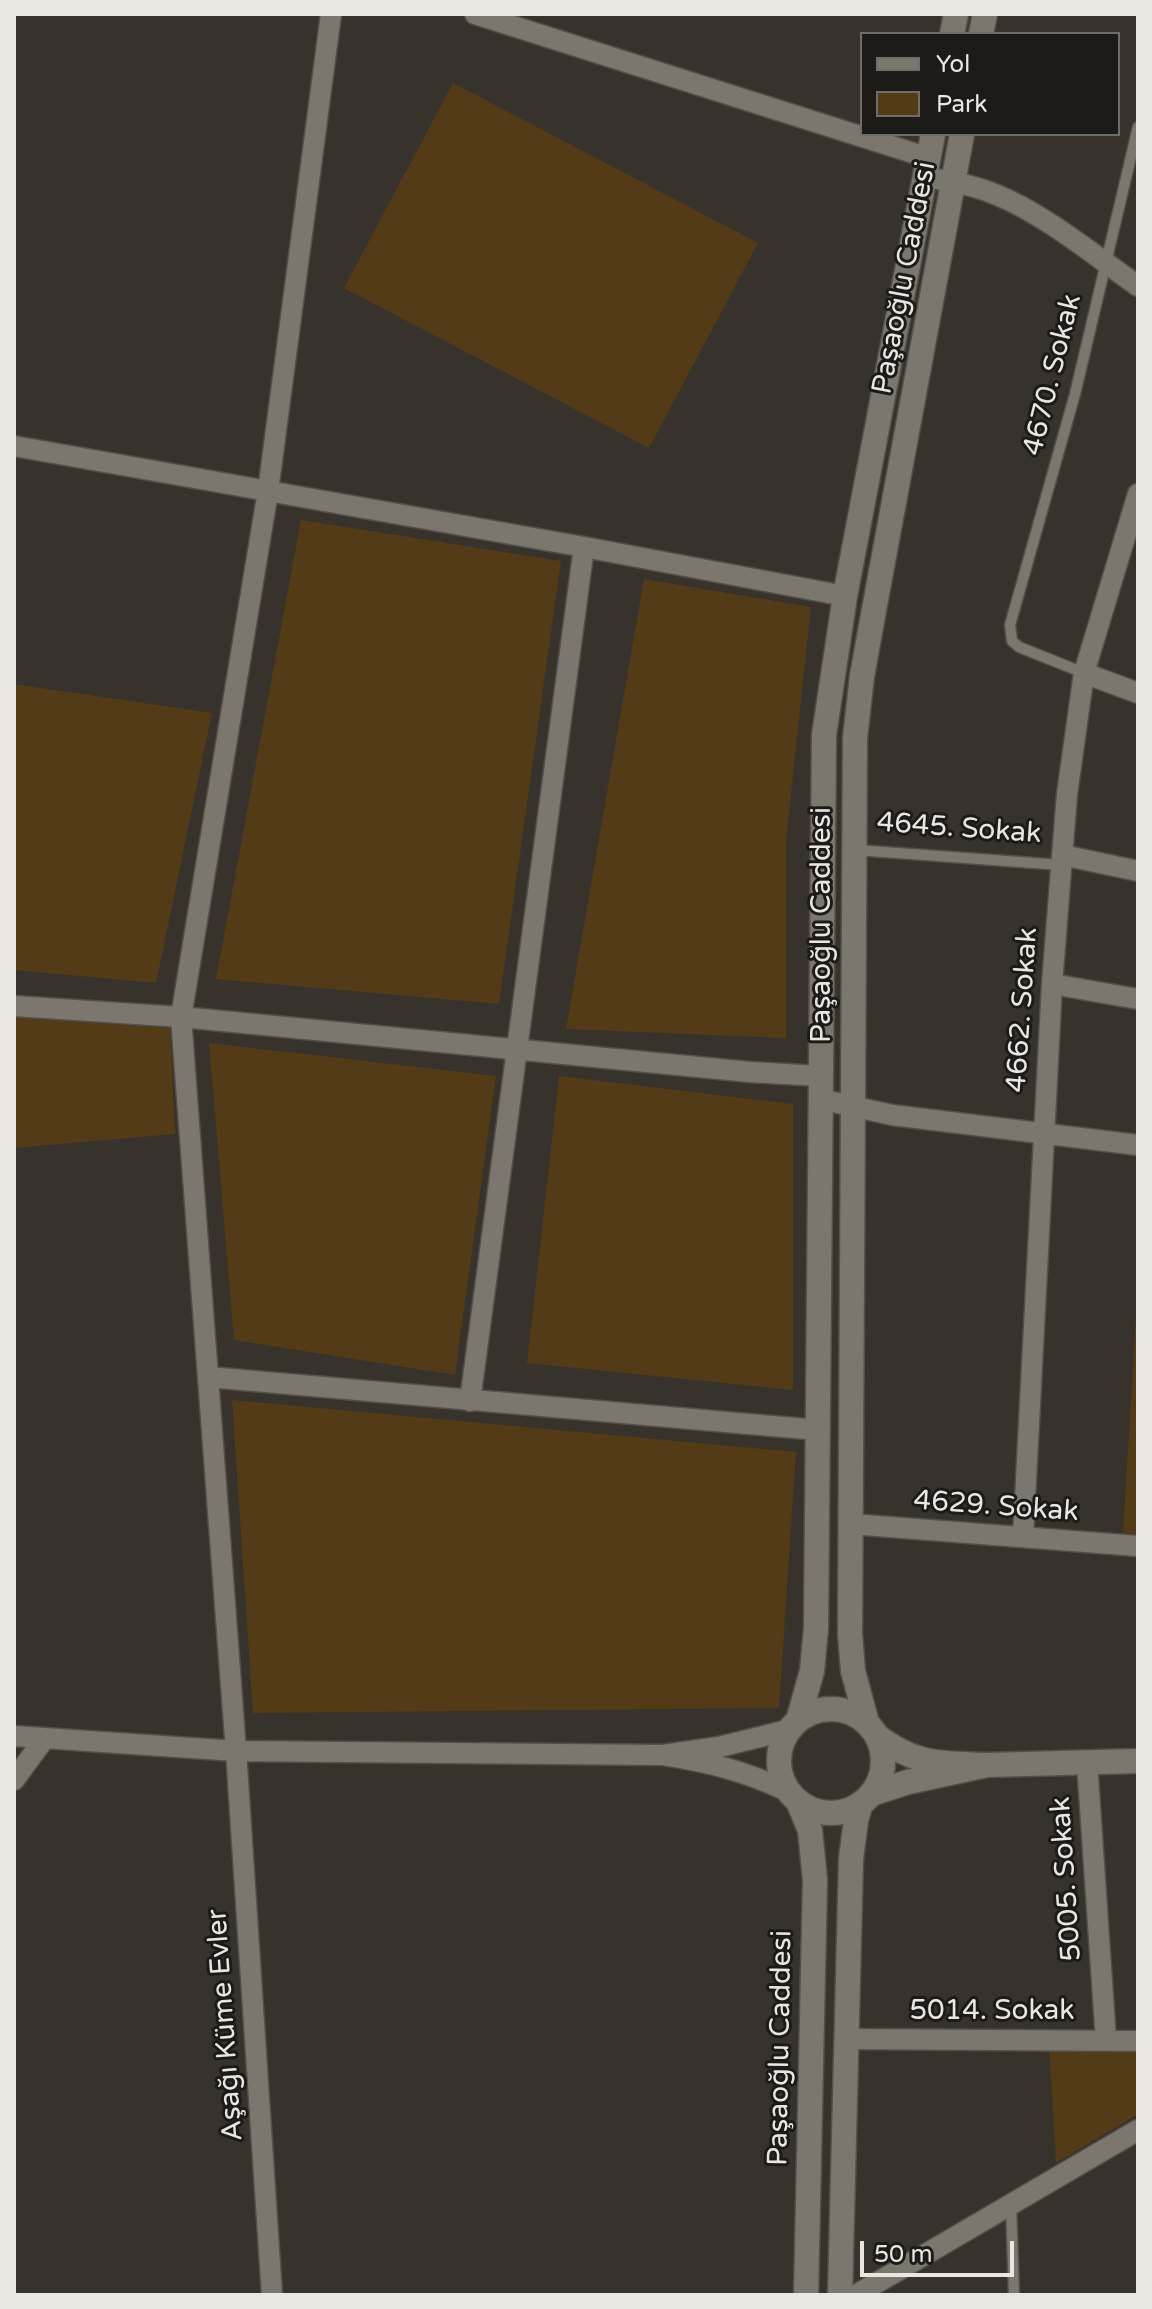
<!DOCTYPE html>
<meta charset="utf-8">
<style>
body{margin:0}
#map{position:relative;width:1152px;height:2309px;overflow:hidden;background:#37332c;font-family:"Varela Round",sans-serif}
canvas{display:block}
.frame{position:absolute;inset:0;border:16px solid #eae7e3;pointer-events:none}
.legend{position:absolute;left:860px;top:32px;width:260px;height:104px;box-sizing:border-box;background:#1d1b18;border:2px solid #6f6d69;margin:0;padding:10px 14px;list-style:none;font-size:24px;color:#eae7e3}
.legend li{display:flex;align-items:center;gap:16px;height:40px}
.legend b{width:40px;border:2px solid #6f6d69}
.scale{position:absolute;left:860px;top:2241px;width:154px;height:36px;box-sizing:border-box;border:4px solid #eae7e3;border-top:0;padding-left:10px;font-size:24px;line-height:28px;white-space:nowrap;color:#eae7e3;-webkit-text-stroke:6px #1d1b18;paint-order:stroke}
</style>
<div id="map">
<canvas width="1152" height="2309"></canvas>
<div class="frame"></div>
<ul class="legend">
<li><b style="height:10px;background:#7b766e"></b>Yol</li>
<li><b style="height:22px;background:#533b17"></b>Park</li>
</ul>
<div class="scale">50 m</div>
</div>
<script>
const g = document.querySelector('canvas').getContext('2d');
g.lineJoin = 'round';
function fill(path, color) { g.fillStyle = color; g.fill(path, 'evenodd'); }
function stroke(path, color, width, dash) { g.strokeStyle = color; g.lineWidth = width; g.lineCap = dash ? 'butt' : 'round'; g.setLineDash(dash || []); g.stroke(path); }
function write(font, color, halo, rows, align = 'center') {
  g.font = font + ' "Varela Round",sans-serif'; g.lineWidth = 6; g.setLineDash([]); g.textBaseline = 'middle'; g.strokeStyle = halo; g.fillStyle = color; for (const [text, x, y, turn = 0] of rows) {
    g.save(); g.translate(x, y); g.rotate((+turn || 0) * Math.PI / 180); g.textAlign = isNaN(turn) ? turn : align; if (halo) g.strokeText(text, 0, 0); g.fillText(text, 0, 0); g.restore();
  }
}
const green = new Path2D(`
 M453 83 758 243 649 448 344 288Z
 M301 520 561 561 499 1004 216 979Z
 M644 579 811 607 786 840V1038L566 1029Z
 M14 684 212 713 156 983 14 970Z
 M14 1017 170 1028 175 1134 14 1148Z
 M209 1043 496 1076 455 1375 234 1340Z
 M559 1076 793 1104V1390L527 1363Z
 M1138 1284V1534L1123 1533Z
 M232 1400 796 1452 779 1708 253 1713Z
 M1138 2042V2114L1056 2163 1049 2046Z`);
const lane = new Path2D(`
 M1084 673 1019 647 1012 641 1010 625 1075 394 1138 127
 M856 850 1061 865
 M1011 2205 1014 2295`);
const street = new Path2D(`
 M475 14 929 158
 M925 177C949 181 974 185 997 195 1044 214 1095 256 1138 286
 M14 446 584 547 845 596
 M1084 673 1138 693
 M1062 855 1138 871
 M1052 984 1138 999
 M14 1006 181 1017 268 491 331 14
 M820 1099 892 1115 1138 1145
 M208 1377 818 1430
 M470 1401 584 547
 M851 1524 1138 1546
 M1023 1537 1052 984 1067 794 1084 673 1138 494
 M14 1736 236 1751 663 1755
 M1087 1762 1106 2041
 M14 1780 45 1738
 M787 1791C745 1771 708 1762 663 1755L719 1747 788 1730
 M846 2039 1138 2041
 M272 2295 236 1751 181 1017 750 1072 820 1076
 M856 2295 1138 2130`);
const secondary = new Path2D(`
 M952 34 956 14
 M981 34 985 14
 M779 1761a52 52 0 1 1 104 0a52 52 0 1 1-104 0Z
 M798 1721 812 1671 816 1628 824 735 845 596 933 134
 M867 1723 853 1671 850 1634 855 738 862 676 876 599 962 134
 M987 1765 1138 1761
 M871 1794 908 1782 987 1765C940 1763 917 1766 877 1736
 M799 1804 810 1830 815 1880 806 2295
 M840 2295 851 1859 856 1820 861 1803`);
const streetNames = [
 ["Paşaoğlu Caddesi",905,278,-79],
 ["4670. Sokak",1053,375,-76],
 ["4645. Sokak",959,829,4],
 ["Paşaoğlu Caddesi",823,925,-90],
 ["4662. Sokak",1023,1010,-86],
 ["4629. Sokak",996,1507,4],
 ["5005. Sokak",1067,1879,-94],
 ["5014. Sokak",992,2012],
 ["Aşağı Küme Evler",226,2025,-94],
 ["Paşaoğlu Caddesi",781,2048,-89]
];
fill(green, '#533b17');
stroke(lane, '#544f4a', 13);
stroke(street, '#544f4a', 23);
stroke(secondary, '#544f4a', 27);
stroke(lane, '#7b766e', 10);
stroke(street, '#7b766e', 20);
stroke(secondary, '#7b766e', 24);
write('28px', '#eae7e3', '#1d1b18', streetNames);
</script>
